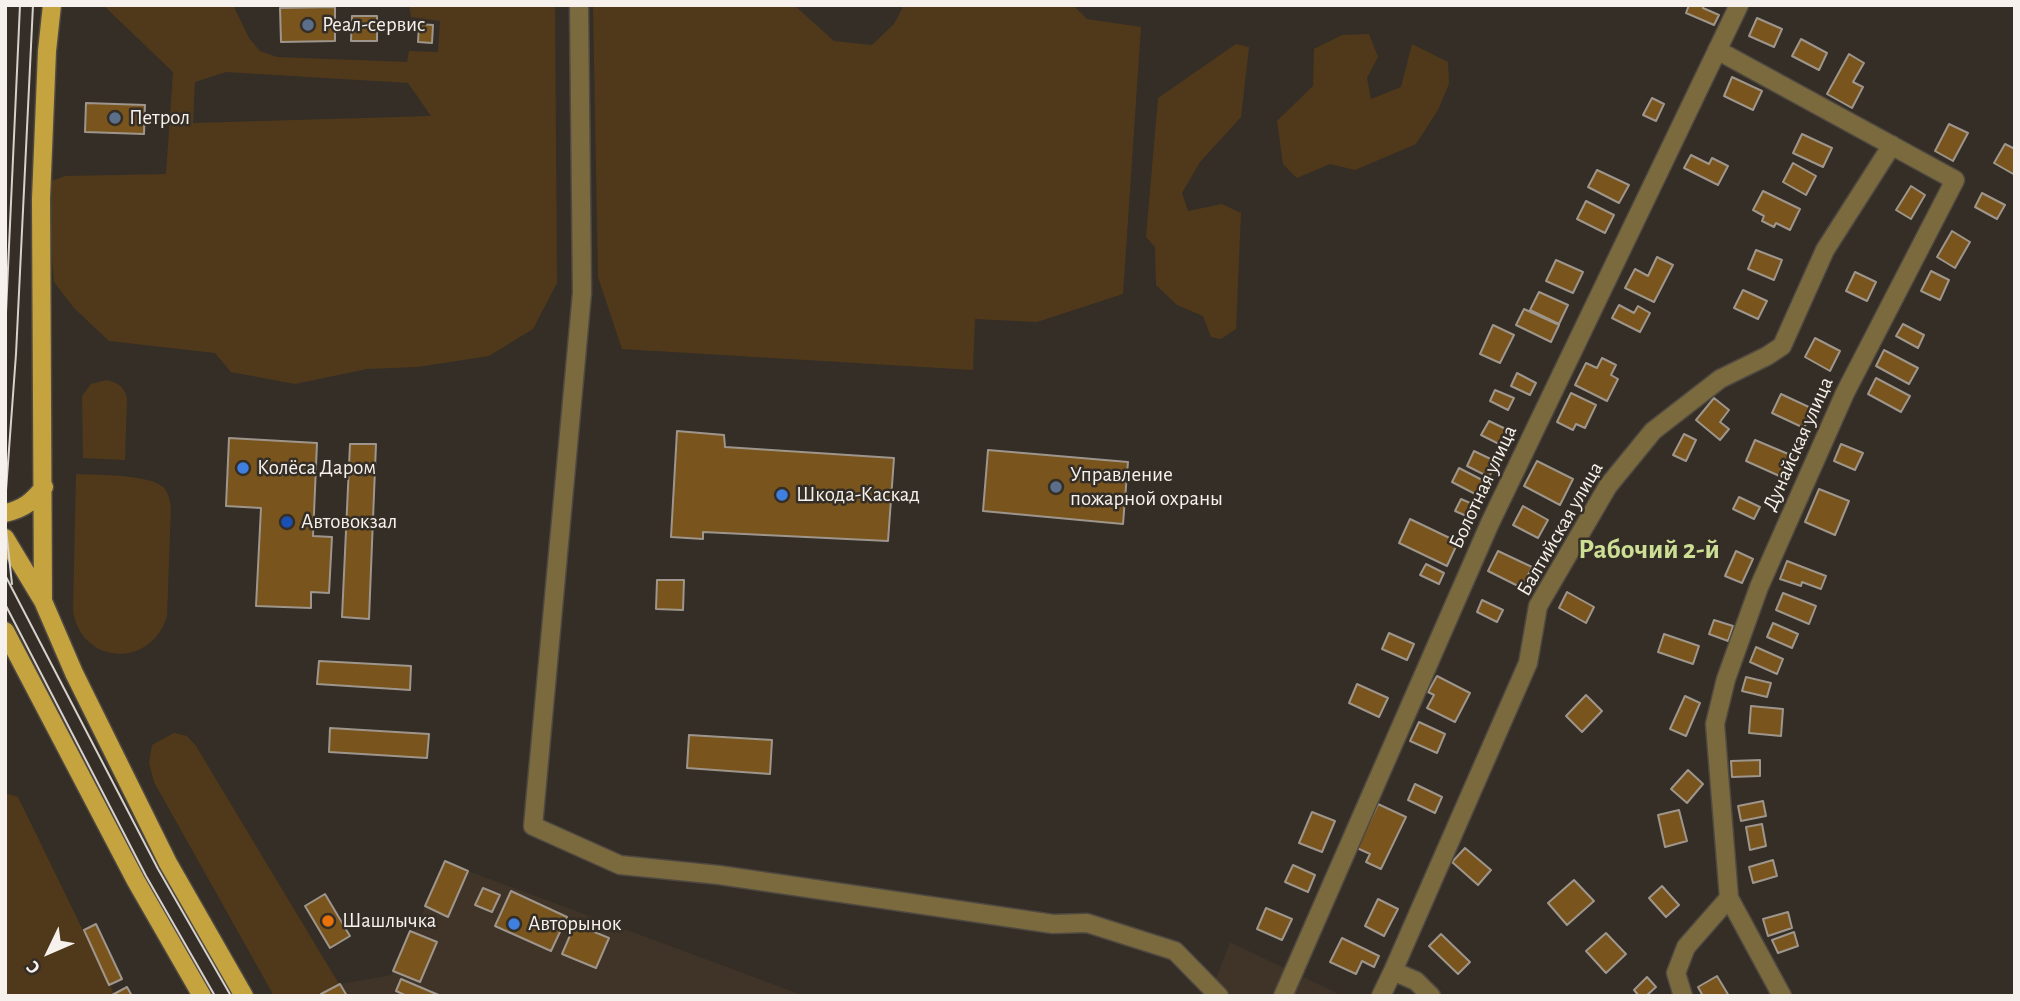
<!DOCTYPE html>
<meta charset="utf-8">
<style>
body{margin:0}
#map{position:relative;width:2020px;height:1001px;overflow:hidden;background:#342e26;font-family:"Alegreya Sans",sans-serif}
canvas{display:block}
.frame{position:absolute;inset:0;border:7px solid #f6f1ec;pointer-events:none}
.north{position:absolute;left:14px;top:917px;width:70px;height:70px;-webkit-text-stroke:5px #342e26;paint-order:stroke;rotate:226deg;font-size:19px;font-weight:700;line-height:28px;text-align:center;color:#f6f1ec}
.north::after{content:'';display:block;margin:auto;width:24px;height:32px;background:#f6f1ec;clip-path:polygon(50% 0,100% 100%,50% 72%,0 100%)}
</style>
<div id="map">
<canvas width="2020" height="1001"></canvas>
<div class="frame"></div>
<div class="north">С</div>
</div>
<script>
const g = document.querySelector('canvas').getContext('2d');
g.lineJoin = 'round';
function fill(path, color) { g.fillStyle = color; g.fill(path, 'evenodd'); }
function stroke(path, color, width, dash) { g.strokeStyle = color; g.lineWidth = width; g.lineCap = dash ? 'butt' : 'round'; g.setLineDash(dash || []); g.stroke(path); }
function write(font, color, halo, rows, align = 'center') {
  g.font = font + ' "Alegreya Sans",sans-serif'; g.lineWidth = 5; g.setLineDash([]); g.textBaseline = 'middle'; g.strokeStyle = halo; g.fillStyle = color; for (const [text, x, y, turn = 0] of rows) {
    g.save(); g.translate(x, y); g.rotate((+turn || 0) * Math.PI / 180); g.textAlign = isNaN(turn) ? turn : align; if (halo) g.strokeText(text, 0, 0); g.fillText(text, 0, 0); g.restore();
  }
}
const built = new Path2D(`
 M445 861 468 871 805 996H322L340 984 391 975 410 931 414 932Z
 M1230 942 1343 996H1209Z`);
const green = new Path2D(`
 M103 5H233L249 38 260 51 277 57 407 62 409 51 438 52 440 21 411 17 409 5H555L557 283 533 329 489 356 418 367 367 369 295 384 231 372 215 353 109 341 74 308 54 282 50 230 52 181 65 176 166 174 173 72ZM226 72 408 83 431 116 193 123 195 82Z
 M593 5H794L834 41 872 45 894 24 904 5H1073L1087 19 1141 27 1123 294 1037 322 975 319 973 370 622 349 598 277Z
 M1369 34 1378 57 1367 78 1371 99 1401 87 1412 44 1448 62 1449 84 1438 110 1416 144 1355 170 1330 164 1297 178 1283 164 1277 121 1313 86 1314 49 1342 35Z
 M1236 44 1249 47 1241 117 1200 162 1182 193 1188 211 1222 204 1241 213 1236 329 1221 339 1211 337 1203 316 1177 305 1156 285 1155 247 1146 237 1158 98Z
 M106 380C117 382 124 386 127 398L125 460 83 458 82 396 91 384Z
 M76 474C97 475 148 474 163 487 168 492 170 500 171 507L167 616C152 668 83 666 73 612Z
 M174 733 187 736 196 746 339 984 318 996H274L154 782 149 763 152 745Z
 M5 793 18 797 114 994 5 996Z`);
const building = new Path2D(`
 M1689 5H1704L1703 8 1719 15 1714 25 1686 13Z
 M335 7V41L281 42 280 8Z
 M352 16H377V41H351Z
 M1757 18 1782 29 1774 47 1749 36Z
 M419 24 433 25 432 43 418 42Z
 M1801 39 1827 53 1819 70 1792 56Z
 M1849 54 1864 63 1853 82 1863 87 1852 108 1827 94Z
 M1732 77 1762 91 1753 110 1724 96Z
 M1652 98 1664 104 1656 121 1643 115Z
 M86 103 145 105 144 134 85 132Z
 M1949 124 1968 133 1953 161 1935 151Z
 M1802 134 1832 148 1823 167 1793 153Z
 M2005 144 2015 149V175L1994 163Z
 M1691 155 1709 164 1712 158 1728 166 1718 185 1684 168Z
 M1793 163 1816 176 1806 195 1783 182Z
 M1597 170 1629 185 1619 203 1588 187Z
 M1911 186 1925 195 1911 219 1896 210Z
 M1763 191 1800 209 1790 230 1776 223 1774 227 1762 221 1764 216 1753 210Z
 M1982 193 2005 205 1997 219 1975 207Z
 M1586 201 1614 215 1605 233 1577 219Z
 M1952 231 1970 242 1955 268 1937 257Z
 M1756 250 1782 260 1774 280 1748 269Z
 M1657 257 1673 265 1654 302 1625 288 1635 269 1648 276Z
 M1556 260 1583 272 1573 293 1546 281Z
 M1931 271 1949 280 1940 300 1921 291Z
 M1855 272 1876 282 1867 301 1846 291Z
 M1743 290 1767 301 1758 319 1734 308Z
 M1539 292 1568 305 1559 324 1530 310Z
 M1619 305 1634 313 1638 306 1650 313 1640 332 1612 318Z
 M1524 309 1559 325 1551 342 1516 325Z
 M1903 324 1924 335 1918 348 1896 336Z
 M1493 325 1514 335 1500 363 1480 354Z
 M1815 338 1840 351 1830 371 1805 357Z
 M1884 350 1918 368 1909 384 1876 366Z
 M1602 358 1616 365 1611 375 1618 379 1607 401 1575 385 1586 363 1597 368Z
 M1517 373 1536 383 1530 395 1511 386Z
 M1876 378 1910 396 1901 412 1868 394Z
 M1495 390 1514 398 1508 410 1490 401Z
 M1571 393 1596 405 1585 428 1576 424 1573 430 1557 422Z
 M1781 394 1813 409 1804 428 1772 413Z
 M1714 398 1729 410 1720 422 1729 429 1720 440 1696 420Z
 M1489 421 1510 431 1503 446 1481 435Z
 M677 431 724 435 725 447 894 458 888 541 703 532V539L671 537Z
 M1684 434 1696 440 1686 461 1673 455Z
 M229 438 317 443 313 536 332 537 329 593 311 592V608L256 606 261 508 226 506Z
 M1755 440 1793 456 1784 478 1746 461Z
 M350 444H376L369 619 342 617Z
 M1841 444 1863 453 1855 470 1834 461Z
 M988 450 1128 462 1123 524 983 511Z
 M1474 451 1497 462 1489 477 1467 466Z
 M1537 461 1573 479 1560 505 1524 486Z
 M1459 468 1488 483 1481 497 1452 482Z
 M1819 489 1849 501 1835 535 1805 522Z
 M1739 497 1760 507 1754 519 1733 509Z
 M1461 499 1477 506 1471 518 1455 511Z
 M1523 506 1548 520 1538 538 1513 525Z
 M1410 519 1458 542 1447 566 1399 543Z
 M1498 551 1532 567 1522 588 1488 571Z
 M1736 551 1753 559 1742 583 1725 576Z
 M1787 561 1826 576 1821 589 1802 582 1801 586 1780 579Z
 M1426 564 1444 573 1439 584 1420 575Z
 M657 580H684L683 610 656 609Z
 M1567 592 1594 607 1586 623 1559 608Z
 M1783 593 1816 606 1809 624 1776 610Z
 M1482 600 1503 610 1497 622 1477 612Z
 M1714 620 1733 626 1728 641 1709 634Z
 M1773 623 1798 634 1792 648 1767 637Z
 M1389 633 1414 644 1407 660 1382 649Z
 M1664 634 1699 646 1693 664 1658 652Z
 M1756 647 1783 659 1777 674 1750 662Z
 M319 661 411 666 410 690 317 684Z
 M1437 676 1470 693 1455 722 1427 708 1434 695 1428 692Z
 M1746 677 1771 683 1767 697 1742 691Z
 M1357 684 1388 698 1379 717 1349 703Z
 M1586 695 1602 711 1582 732 1566 716Z
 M1685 696 1700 703 1686 736 1670 729Z
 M1751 706 1783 709 1781 736 1749 733Z
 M1419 722 1445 734 1437 753 1410 741Z
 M330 728 429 734 427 758 329 752Z
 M689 735 772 740 770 774 687 768Z
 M1760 760V776L1732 777 1731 761Z
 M1688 770 1703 784 1687 803 1671 789Z
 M1415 784 1442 797 1435 813 1408 800Z
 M1763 801 1766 816 1741 821 1738 806Z
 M1378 804 1406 817 1381 869 1366 862 1370 854 1357 848Z
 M1679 810 1687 841 1665 847 1658 815Z
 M1312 812 1335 821 1322 852 1299 843Z
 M1762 824 1766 846 1750 850 1746 827Z
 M1465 848 1491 870 1478 885 1452 862Z
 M1773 860 1777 876 1753 883 1749 867Z
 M445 861 468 871 448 917 425 906Z
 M1293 865 1315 875 1308 892 1285 882Z
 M1574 880 1594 901 1567 925 1548 903Z
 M1662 886 1679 905 1666 917 1649 898Z
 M483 888 500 895 492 912 475 905Z
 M511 891 567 917 551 951 495 926Z
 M325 894 350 936 330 948 305 906Z
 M1378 899 1398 909 1384 936 1365 926Z
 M1266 908 1292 919 1282 940 1257 929Z
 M1788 912 1792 928 1768 936 1763 919Z
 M96 924 122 979 109 985 84 930Z
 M575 924 609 938 596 968 562 954Z
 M410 931 437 942 420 982 393 971Z
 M1794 932 1798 946 1778 953 1772 940Z
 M1606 933 1626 954 1606 973 1586 951Z
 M1441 934 1470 962 1458 974 1429 946Z
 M1342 938 1379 956 1374 967 1362 961 1356 974 1330 962Z
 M1717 976 1729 996H1703L1698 987Z
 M1647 977 1656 987 1646 996H1639L1634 990Z
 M401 979 441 996H407L396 991Z
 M340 984 347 996H322L321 994Z
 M127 987 132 996H110L114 994Z`);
const minor = new Path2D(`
 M579 5 582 293 533 826 620 865 719 875 1053 924 1087 923 1175 951 1219 996
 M1717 50 1955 180 1845 393 1759 587 1726 679 1715 724 1729 898 1782 996
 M1283 996 1490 523 1739 5
 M1381 996 1393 971
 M1431 996 1416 981 1393 971 1528 663 1538 606 1608 486 1653 431 1720 379 1767 356 1782 346 1825 250 1892 145
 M1683 996 1676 973 1686 947 1729 898`);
const major = new Path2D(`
 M5 513C24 509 33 501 44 487
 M5 538 43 601 74 673 168 863 244 996
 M43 601 41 199 47 51 52 5
 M5 631 136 881 202 996`);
const tram = new Path2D(`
 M5 334 20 5
 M5 504 16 354 33 5
 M5 520 12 584
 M5 575 158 869 231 996
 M5 604 146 876 215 996`);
const markers = [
 [308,25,7,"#5c6f8a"],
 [115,118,7,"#5c6f8a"],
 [243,468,7,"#3f7fe0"],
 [1056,487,7,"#5c6f8a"],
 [782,495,7,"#3f7fe0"],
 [287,522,7,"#1a4fb4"],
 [328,921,7,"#e8710a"],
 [514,924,7,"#3f7fe0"]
];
const poiNames = [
 ["Реал-сервис",322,25],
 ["Петрол",129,118],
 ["Колёса Даром",257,468],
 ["Управление",1070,475],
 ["пожарной охраны",1070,499],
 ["Шкода-Каскад",796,495],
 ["Автовокзал",301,522],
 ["Шашлычка",342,921],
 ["Авторынок",528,924]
];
const streetNames = [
 ["Дунайская улица",1798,444,-66],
 ["Болотная улица",1483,487,-65],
 ["Балтийская улица",1560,529,-60]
];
const districtNames = [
 ["Рабочий 2‑й",1649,550]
];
fill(built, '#3f3427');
fill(green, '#50391b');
fill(building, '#79541d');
stroke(building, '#9e968c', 2);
stroke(minor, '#4f4942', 21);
stroke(major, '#4f4942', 21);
stroke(minor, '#7a6a3e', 18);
stroke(major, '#c5a33f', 18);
stroke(tram, '#d6d1cc', 2);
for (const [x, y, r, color] of markers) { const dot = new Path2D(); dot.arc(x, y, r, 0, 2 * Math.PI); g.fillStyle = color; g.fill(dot); stroke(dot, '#342e26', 2.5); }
write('21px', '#f6f1ec', '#342e26', poiNames, 'left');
write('21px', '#f6f1ec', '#342e26', streetNames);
write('bold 28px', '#ccdf94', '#342e26', districtNames);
</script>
